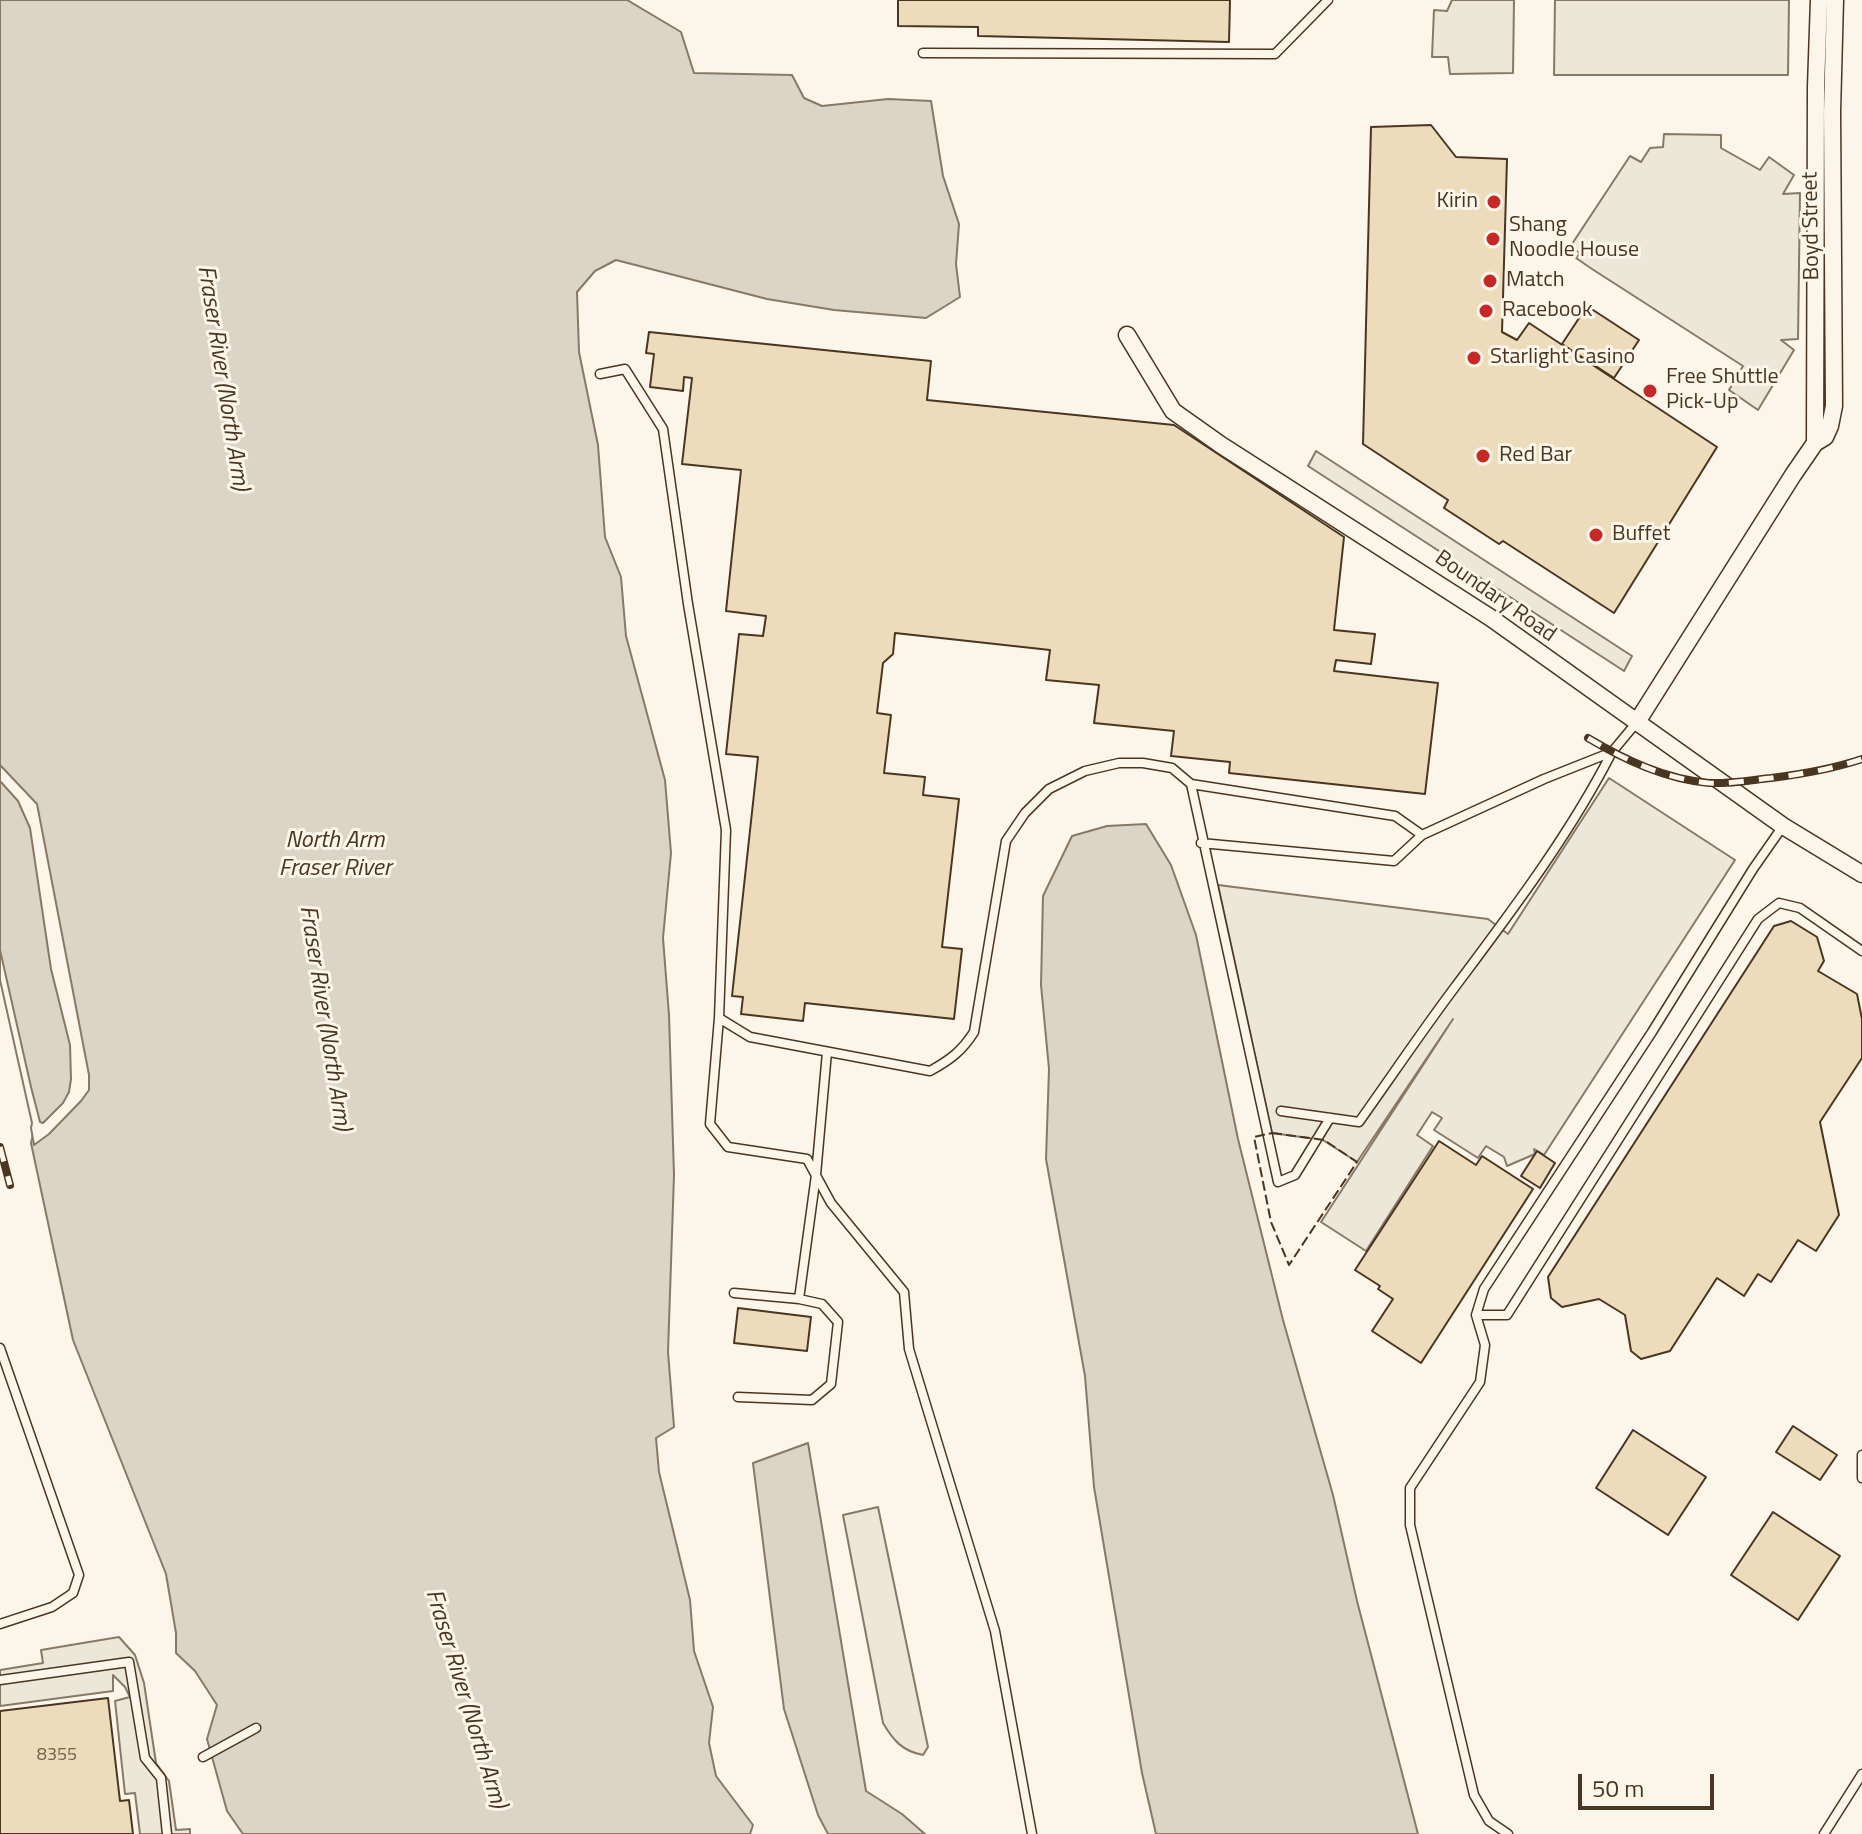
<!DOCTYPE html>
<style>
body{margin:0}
#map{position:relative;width:1862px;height:1834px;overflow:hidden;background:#fbf6e9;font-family:"Titillium Web",sans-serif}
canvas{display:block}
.scale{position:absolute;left:1578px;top:1774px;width:136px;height:36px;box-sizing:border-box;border:4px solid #4a3520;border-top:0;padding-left:10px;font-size:24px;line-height:28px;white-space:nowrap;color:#4a3520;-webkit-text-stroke:6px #fbf6e9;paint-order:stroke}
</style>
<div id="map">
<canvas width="1862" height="1834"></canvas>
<div class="scale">50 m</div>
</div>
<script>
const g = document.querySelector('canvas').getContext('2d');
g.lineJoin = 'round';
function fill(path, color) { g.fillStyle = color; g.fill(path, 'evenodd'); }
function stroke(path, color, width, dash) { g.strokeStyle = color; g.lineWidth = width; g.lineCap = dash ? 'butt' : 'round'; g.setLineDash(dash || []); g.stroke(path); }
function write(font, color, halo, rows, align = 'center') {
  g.font = font + ' "Titillium Web",sans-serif'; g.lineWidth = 6; g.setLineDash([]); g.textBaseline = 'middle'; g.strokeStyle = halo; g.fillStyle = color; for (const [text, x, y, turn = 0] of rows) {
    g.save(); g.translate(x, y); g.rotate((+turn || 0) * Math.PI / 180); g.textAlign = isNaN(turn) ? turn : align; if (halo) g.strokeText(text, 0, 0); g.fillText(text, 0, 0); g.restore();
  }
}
const green = new Path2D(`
 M878 1507 928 1747 923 1755C902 1751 893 1740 883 1723L843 1515Z`);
const parking = new Path2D(`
 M1452 0H1514L1513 73 1450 74 1448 57H1432L1434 10 1447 11Z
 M1555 0H1789L1788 75H1554Z
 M1664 134 1721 135V148L1760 170 1769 157 1794 175 1783 194 1800 193 1798 339 1781 340 1794 350 1758 410 1729 390 1743 366 1592 269 1576 258 1580 253 1570 247 1630 156 1641 162 1650 148 1663 147Z
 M1316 451 1632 656 1624 671 1308 466Z
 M1609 778 1735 860 1544 1155 1534 1149 1535 1154 1507 1166 1504 1157 1486 1146 1478 1158 1434 1130 1442 1118 1432 1112 1417 1135 1433 1146 1366 1251 1321 1222 1453 1019 1357 1162 1323 1140 1272 1133 1218 885 1488 919 1508 934Z
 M119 1637 135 1655 144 1683 156 1763 169 1781 176 1830 190 1829V1834H140L135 1793 125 1794 115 1701 130 1697 125 1687 113 1675V1691L0 1706V1670L43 1663 41 1650Z`);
const water = new Path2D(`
 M0 0H627L681 32 694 73 792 75 804 98 822 106 888 99 931 101 943 176 959 224 956 264 960 297 926 318 834 310 767 299 616 260 595 271 577 292 579 352 598 445 605 537 621 577 626 636 665 780 671 853 663 938 669 1015 674 1175 668 1352 674 1427 656 1438 659 1472 690 1600 694 1651 713 1707 709 1743 716 1776 753 1825 750 1834H243L227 1811 207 1739 217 1705 195 1671 176 1653V1633L166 1574 73 1340 31 1143 36 1122 0 971Z
 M1146 824 1171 865 1196 935 1238 1139 1283 1320 1333 1495 1357 1601 1418 1834H1156L1142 1773 1094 1487 1085 1376 1046 1159 1049 1069 1041 985 1043 896 1072 836 1107 826Z
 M808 1443 866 1791 902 1814 925 1834H828L818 1815 784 1709 753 1463Z`);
const pier = new Path2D(`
 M0 765 37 804 89 1075V1090L81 1101 49 1134 34 1145 31 1128 32 1123 0 980V950L31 1087 40 1122 43 1123 63 1103 69 1092 71 1079 70 1045 51 969 30 828 18 801 0 781Z`);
const building = new Path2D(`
 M898 0H1230L1229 42 978 36V27L898 26Z
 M1431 125 1456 157 1507 159 1502 332 1517 340 1529 323 1717 447 1614 613 1503 541 1499 544 1444 508 1448 500 1363 444 1371 127Z
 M1587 306 1639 340 1614 378 1562 344Z
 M649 332 931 361 927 400 1174 425 1344 537 1334 630 1375 634 1371 664 1336 660 1334 671 1438 683 1425 794 1229 773 1230 762 1171 756 1174 731 1094 723 1099 685 1046 680 1050 650 895 633 893 654 883 663 877 713 891 715 884 773 925 777 923 795 959 799 942 947 962 949 954 1019 805 1003 803 1021 741 1014 743 997 732 996 758 757 726 754 739 634 763 636 766 616 726 611 741 470 682 464 692 378 684 377 683 391 650 387 654 354 646 353Z
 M1791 921 1817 937 1824 961 1818 971 1857 994 1862 1019V1058L1820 1122 1839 1215 1816 1251 1798 1240 1771 1282 1758 1274 1744 1296 1717 1278 1670 1351 1641 1359 1631 1351 1625 1315 1599 1299 1562 1307 1551 1298 1548 1277 1774 926Z
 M1439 1141 1476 1165 1482 1156 1533 1189 1421 1363 1372 1331 1393 1299 1378 1289 1380 1286 1355 1270Z
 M1537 1151 1555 1163 1540 1188 1521 1176Z
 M738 1308 811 1317 807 1351 734 1343Z
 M1793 1426 1837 1455 1820 1480 1776 1452Z
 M1633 1430 1706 1477 1668 1535 1596 1488Z
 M1773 1512 1840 1556 1798 1620 1731 1575Z
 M108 1698 120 1801 129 1800 133 1834H0V1711Z`);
const service = new Path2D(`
 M923 53 1275 54 1328 0
 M600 374 625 369 663 429 688 604 726 830 719 1018 750 1037 930 1071C950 1060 962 1051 974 1032L1006 841 1025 813 1049 789 1085 771 1119 763H1143L1172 768 1191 784 1278 1182 1295 1175 1330 1118
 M1191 784 1395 816 1422 835
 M1201 843 1394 861 1422 835 1544 779 1612 752 1637 722
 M719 1018 710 1124 728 1147 807 1159 831 1203 904 1292 909 1349 995 1631 1032 1834
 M1281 1111 1359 1122C1391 1077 1422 1031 1455 987 1511 912 1569 836 1612 752
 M734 1293 799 1299 822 1304 838 1322 831 1384 812 1400 738 1397
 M799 1299 816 1175 827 1052
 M1476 1315H1507L1758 919 1779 903 1800 908 1862 951
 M0 1348 79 1575 73 1593 52 1607 0 1624
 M1862 1455V1478
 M0 1680 129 1662 145 1758 161 1778 167 1834
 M203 1757 256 1728
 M1508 1834 1489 1821 1474 1795 1410 1525V1488L1480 1382 1485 1345 1476 1315 1484 1289 1652 1032 1753 869 1783 826
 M1824 1834 1862 1774`);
const minor = new Path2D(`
 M1127 335 1173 411 1221 445 1491 618 1783 826 1862 874
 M1815 443 1816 87 1819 0
 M1637 722 1793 475 1815 443 1825 437 1830 426 1834 406 1832 112 1835 0`);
const rail = new Path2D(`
 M1588 738C1625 760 1665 779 1709 783 1730 784 1751 780 1771 778 1803 774 1832 769 1862 759
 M0 1147 10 1185`);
const fence = new Path2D(`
 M1272 1133 1324 1140 1357 1162 1289 1265 1271 1222 1254 1137Z`);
const markers = [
 [1494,202,8,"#c62828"],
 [1493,239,8,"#c62828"],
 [1490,281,8,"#c62828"],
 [1486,311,8,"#c62828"],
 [1474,358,8,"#c62828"],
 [1650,391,8,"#c62828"],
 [1483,456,8,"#c62828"],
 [1596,535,8,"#c62828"]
];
const numberNames = [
 ["8355",57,1756]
];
const poiNames = [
 ["Kirin",1478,202,"right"],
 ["Shang",1509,226],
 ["Noodle House",1509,251],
 ["Match",1506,281],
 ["Racebook",1502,311],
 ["Starlight Casino",1490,358],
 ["Free Shuttle",1666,378],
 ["Pick-Up",1666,403],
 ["Red Bar",1499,456],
 ["Buffet",1612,535]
];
const streetNames = [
 ["Boyd Street",1812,226,-91],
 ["Boundary Road",1495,597,35]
];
const waterNames = [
 ["Fraser River (North Arm)",222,378,81],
 ["North Arm",335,841],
 ["Fraser River",335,869],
 ["Fraser River (North Arm)",324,1018,81],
 ["Fraser River (North Arm)",465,1699,73]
];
fill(green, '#ede6d9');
stroke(green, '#887966', 2);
fill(parking, '#ede7d9');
stroke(parking, '#887966', 2);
fill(water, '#dcd4c6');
stroke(water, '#887966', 2);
fill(pier, '#fbf6e9');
stroke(pier, '#887966', 2);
fill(building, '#ecdcbc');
stroke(building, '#4a3520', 2);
stroke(service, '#4a3520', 11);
stroke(minor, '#4a3520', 19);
stroke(service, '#fbf6e9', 8);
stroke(minor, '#fbf6e9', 16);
stroke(rail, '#4a3520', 8);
stroke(rail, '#fbf6e9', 5, [15]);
stroke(fence, '#4a3520', 2, [10, 4]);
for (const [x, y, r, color] of markers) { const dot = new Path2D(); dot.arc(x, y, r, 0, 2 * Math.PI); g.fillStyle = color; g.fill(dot); stroke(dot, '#fbf6e9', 3); }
write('18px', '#725f47', null, numberNames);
write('22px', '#4a3520', '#fbf6e9', poiNames, 'left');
write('22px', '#4a3520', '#fbf6e9', streetNames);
write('italic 24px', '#4a3520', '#fbf6e9', waterNames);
</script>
